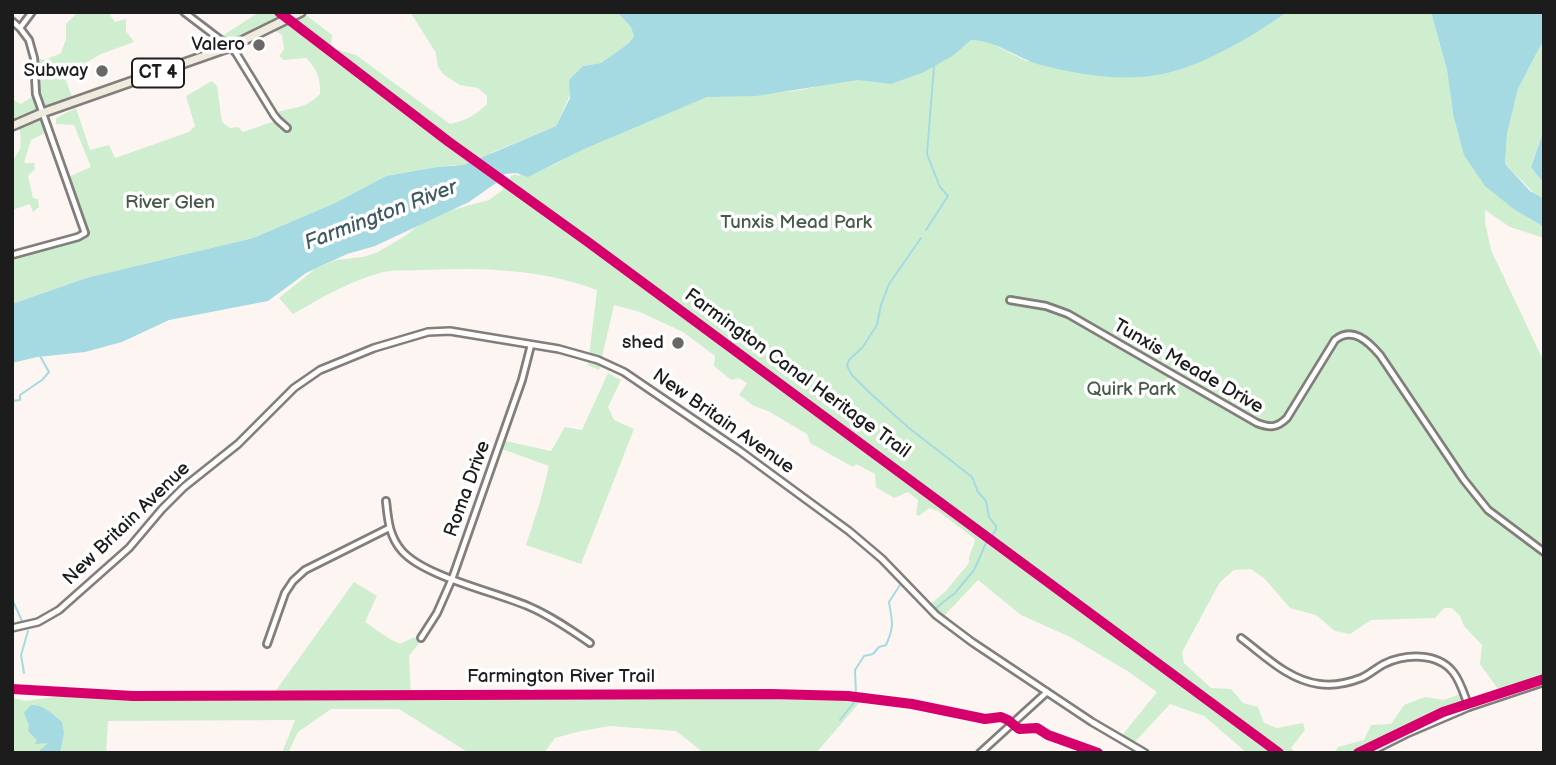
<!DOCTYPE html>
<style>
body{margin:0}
#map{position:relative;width:1556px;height:765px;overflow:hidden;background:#fcf5f2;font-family:"Balsamiq Sans",sans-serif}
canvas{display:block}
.frame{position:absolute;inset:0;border:14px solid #1c1c1c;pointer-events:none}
</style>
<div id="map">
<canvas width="1556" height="765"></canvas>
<div class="frame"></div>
</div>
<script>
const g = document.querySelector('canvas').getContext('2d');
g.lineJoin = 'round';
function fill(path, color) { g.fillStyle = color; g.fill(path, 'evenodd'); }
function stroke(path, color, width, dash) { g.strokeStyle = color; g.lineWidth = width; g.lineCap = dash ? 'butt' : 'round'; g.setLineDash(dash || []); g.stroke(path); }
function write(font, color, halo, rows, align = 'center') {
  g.font = font + ' "Balsamiq Sans",sans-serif'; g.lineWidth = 7; g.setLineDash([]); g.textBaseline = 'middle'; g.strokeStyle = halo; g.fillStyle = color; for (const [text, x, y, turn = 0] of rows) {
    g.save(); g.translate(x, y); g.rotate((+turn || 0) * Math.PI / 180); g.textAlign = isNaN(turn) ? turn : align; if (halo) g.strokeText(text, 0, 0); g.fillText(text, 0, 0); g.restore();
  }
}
const green = new Path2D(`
 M78 12H108L115 22 126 19V31L134 42 101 54 64 75 74 102 42 113 49 131 31 140 24 163H34L35 169 28 176 33 198 38 199 39 207 33 212 30 204 12 210V162L20 149 21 141 19 123 12 118V99L21 104 36 94 34 58 45 60 61 53 66 39V24Z
 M254 12H301L288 19 292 22 306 15 332 35 331 48 356 55 450 124C467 120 474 116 487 104V96L478 88 460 85 444 75 438 67 436 53 412 15V12H617L632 27 634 36 629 43 601 63 583 66 556 126 493 152 467 173 456 165 437 167 386 176 335 203 253 238 86 278 12 304V255L85 233 66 178 91 167 74 125 56 124V118L76 108 90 150 109 145 115 158 189 132 195 126 186 96 212 81 217 86 222 122 230 128 238 127 243 132 275 121 272 114C292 106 303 111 320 94 321 79 317 69 306 58L284 60 279 56 284 49 282 35 275 31 280 28 286 20 230 47 219 38 256 14Z
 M1287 12H1431L1447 70 1453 114 1515 210 1544 227V238L1510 227 1485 210V222L1491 250 1544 362V682L1503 696 1480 664 1482 645 1464 626 1460 616 1452 608H1444L1435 618 1371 620 1350 634 1335 631 1316 615 1290 608 1265 579 1251 569 1234 570 1220 582 1182 652 1184 663 1211 688 1231 689 1243 703 1258 707 1264 723 1277 728 1303 723 1305 730 1291 748 1296 753H1247L1204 716 1170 704 1132 745 1120 738 1157 692 1129 672 1070 637 1021 615 978 580 945 615 938 616 928 606 945 592 969 563C968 552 974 550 975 539L938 511 929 508 919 516 916 514 918 500 908 492 894 498 876 487 875 474 856 464 853 467 810 443 807 434 768 411 754 406 739 395 747 383 739 378 731 380 714 366 715 356 683 332 640 312 614 305 599 370 588 365 597 290C543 269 480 267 423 270 409 271 393 269 380 273 350 281 321 298 293 314L279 298 315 269 336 260 363 257 376 253 405 236 430 216 489 200 503 190 502 188H504L512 183 508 180 511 176 516 174 518 176C527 171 536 172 545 168 556 165 567 159 574 150L697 101 704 93C744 93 795 97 833 81L954 55 971 40H985L1026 61 1260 29Z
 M1544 39V129L1531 166 1541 180 1544 181V206L1534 193 1505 164 1507 134 1518 89Z
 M608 373 621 380 608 407 614 420 634 429 581 564 526 545 540 502 549 466 502 449 505 441 551 451 565 427 582 430Z
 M354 582 377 596 365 622 388 638 400 644 414 637 420 642 409 656 411 697H587L662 694 860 702 816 753H704L676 731 610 726 581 731 555 738 544 753H469L399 709H331L298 732 288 753H282L295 720 108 721 106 753H12V698L26 701 60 696 111 699 269 700Z
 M1463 693 1469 707 1368 753H1335L1338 747 1364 740 1371 725 1391 724 1404 705 1425 697 1444 700Z`);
const water = new Path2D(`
 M617 12H1287C1251 37 1205 65 1163 74 1121 82 1081 75 1041 65 1016 58 996 40 971 40L954 55 924 72 891 84 858 80 756 96 707 97 584 149 528 177 516 173 505 174 496 183 469 202 375 246 347 254 306 273 268 301 169 320 122 342 85 352 37 357 12 363V304L86 278 253 238 335 203 386 176 437 167 464 165 556 126 570 98 569 80 583 66 601 63 629 43 634 36 631 27Z
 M1431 12H1544V39L1518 89 1507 134 1505 164 1530 191 1544 199V227L1515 210 1485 186 1464 155 1453 114 1447 70Z
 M1544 129V181L1541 180 1531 167Z
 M31 705C43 704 53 714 62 722L64 733 60 753H37L48 743 35 744 37 740 28 731 29 725 24 713Z`);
const stream = new Path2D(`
 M926 230 948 196 940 187 927 154 934 66
 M921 238 889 284 881 305 877 325 862 348 849 360 847 366 852 375 871 394 909 428 972 477 978 492 986 501 989 517 996 526V529L992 536
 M12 401 20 400V395L42 380 49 372 40 356
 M12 599 22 621
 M936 608 955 593 974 570 987 541
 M24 673 21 655 28 631
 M856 694 855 670 864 656 873 654 879 647 886 645C895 625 892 622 889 602L900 585
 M840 720 856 700`);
const minor = new Path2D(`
 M184 12 230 47 236 53 274 115 278 120 287 128
 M12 21 20 28 29 40 34 58 36 94 85 233 78 237 12 255
 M20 28 32 12
 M1010 300 1046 306 1068 314 1257 423C1270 428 1277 428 1287 418L1335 340C1352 326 1368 341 1380 355L1464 480 1488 510 1544 552
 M386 501C388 520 389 536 402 551 425 577 496 592 530 607 551 616 571 630 590 643
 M421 638 437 613 452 579 522 380 531 345
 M1241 638C1264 655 1288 680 1319 684 1332 686 1348 683 1361 678 1369 675 1376 668 1384 664 1405 654 1437 652 1453 672 1461 682 1464 695 1469 707
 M267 644 285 593 293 581 305 570 389 528
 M980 753 1047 692`);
const tertiary = new Path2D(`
 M12 628 38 622 59 610 129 548 162 509 184 487 238 444 294 388 320 370 374 348 428 332 450 331 559 349 598 360 624 372 740 451 849 531 882 559 936 615 972 642 1092 722 1145 753
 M1368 753 1406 734 1469 707 1544 682`);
const primary = new Path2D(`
 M12 126 42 113 230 47 301 12`);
const cycleway = new Path2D(`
 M279 12 449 142 588 242 1279 753
 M12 689 133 696 771 694 848 696 912 704 985 719 1001 717 1008 720 1019 729 1037 728 1048 735 1098 753
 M1358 753 1443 712 1544 679`);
const markers = [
 [259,45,7,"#6a6867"],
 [102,71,7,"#6a6867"],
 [678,343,7,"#6a6867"]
];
const shields = [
 [158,73,52]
];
const shieldNames = [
 ["CT 4",158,73]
];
const poiNames = [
 ["Valero",245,45],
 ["Subway",88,71],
 ["shed",664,343]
];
const parkNames = [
 ["River Glen",170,203],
 ["Tunxis Mead Park",796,223],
 ["Quirk Park",1131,390]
];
const streetNames = [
 ["Tunxis Meade Drive",1188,367,30],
 ["Farmington Canal Heritage Trail",797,374,36],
 ["New Britain Avenue",723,422,35],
 ["Roma Drive",468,489,-70],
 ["New Britain Avenue",127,524,-44],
 ["Farmington River Trail",561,677]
];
const waterNames = [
 ["Farmington River",381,216,-21]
];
fill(green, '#cfeecf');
fill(water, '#a5dae3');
stroke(stream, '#a5dae3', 2);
stroke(minor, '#817e7c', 10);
stroke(tertiary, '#817e7c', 10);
stroke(primary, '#817e7c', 12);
stroke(minor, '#fffefd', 4.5);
stroke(tertiary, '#fffefd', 5);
stroke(primary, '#efecdf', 7);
stroke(cycleway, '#d6006c', 10);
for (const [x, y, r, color] of markers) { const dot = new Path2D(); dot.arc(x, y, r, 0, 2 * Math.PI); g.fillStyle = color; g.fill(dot); stroke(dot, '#fff', 2.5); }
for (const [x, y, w] of shields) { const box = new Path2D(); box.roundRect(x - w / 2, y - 14.5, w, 29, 5); g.fillStyle = '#fff'; g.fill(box); stroke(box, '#1c1c1c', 2); }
write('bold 18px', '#1c1c1c', null, shieldNames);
write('19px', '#1c1c1c', '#fff', poiNames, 'right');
write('19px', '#475a49', '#fff', parkNames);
write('19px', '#1c1c1c', '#fff', streetNames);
write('italic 21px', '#3f5a60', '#fff', waterNames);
</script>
